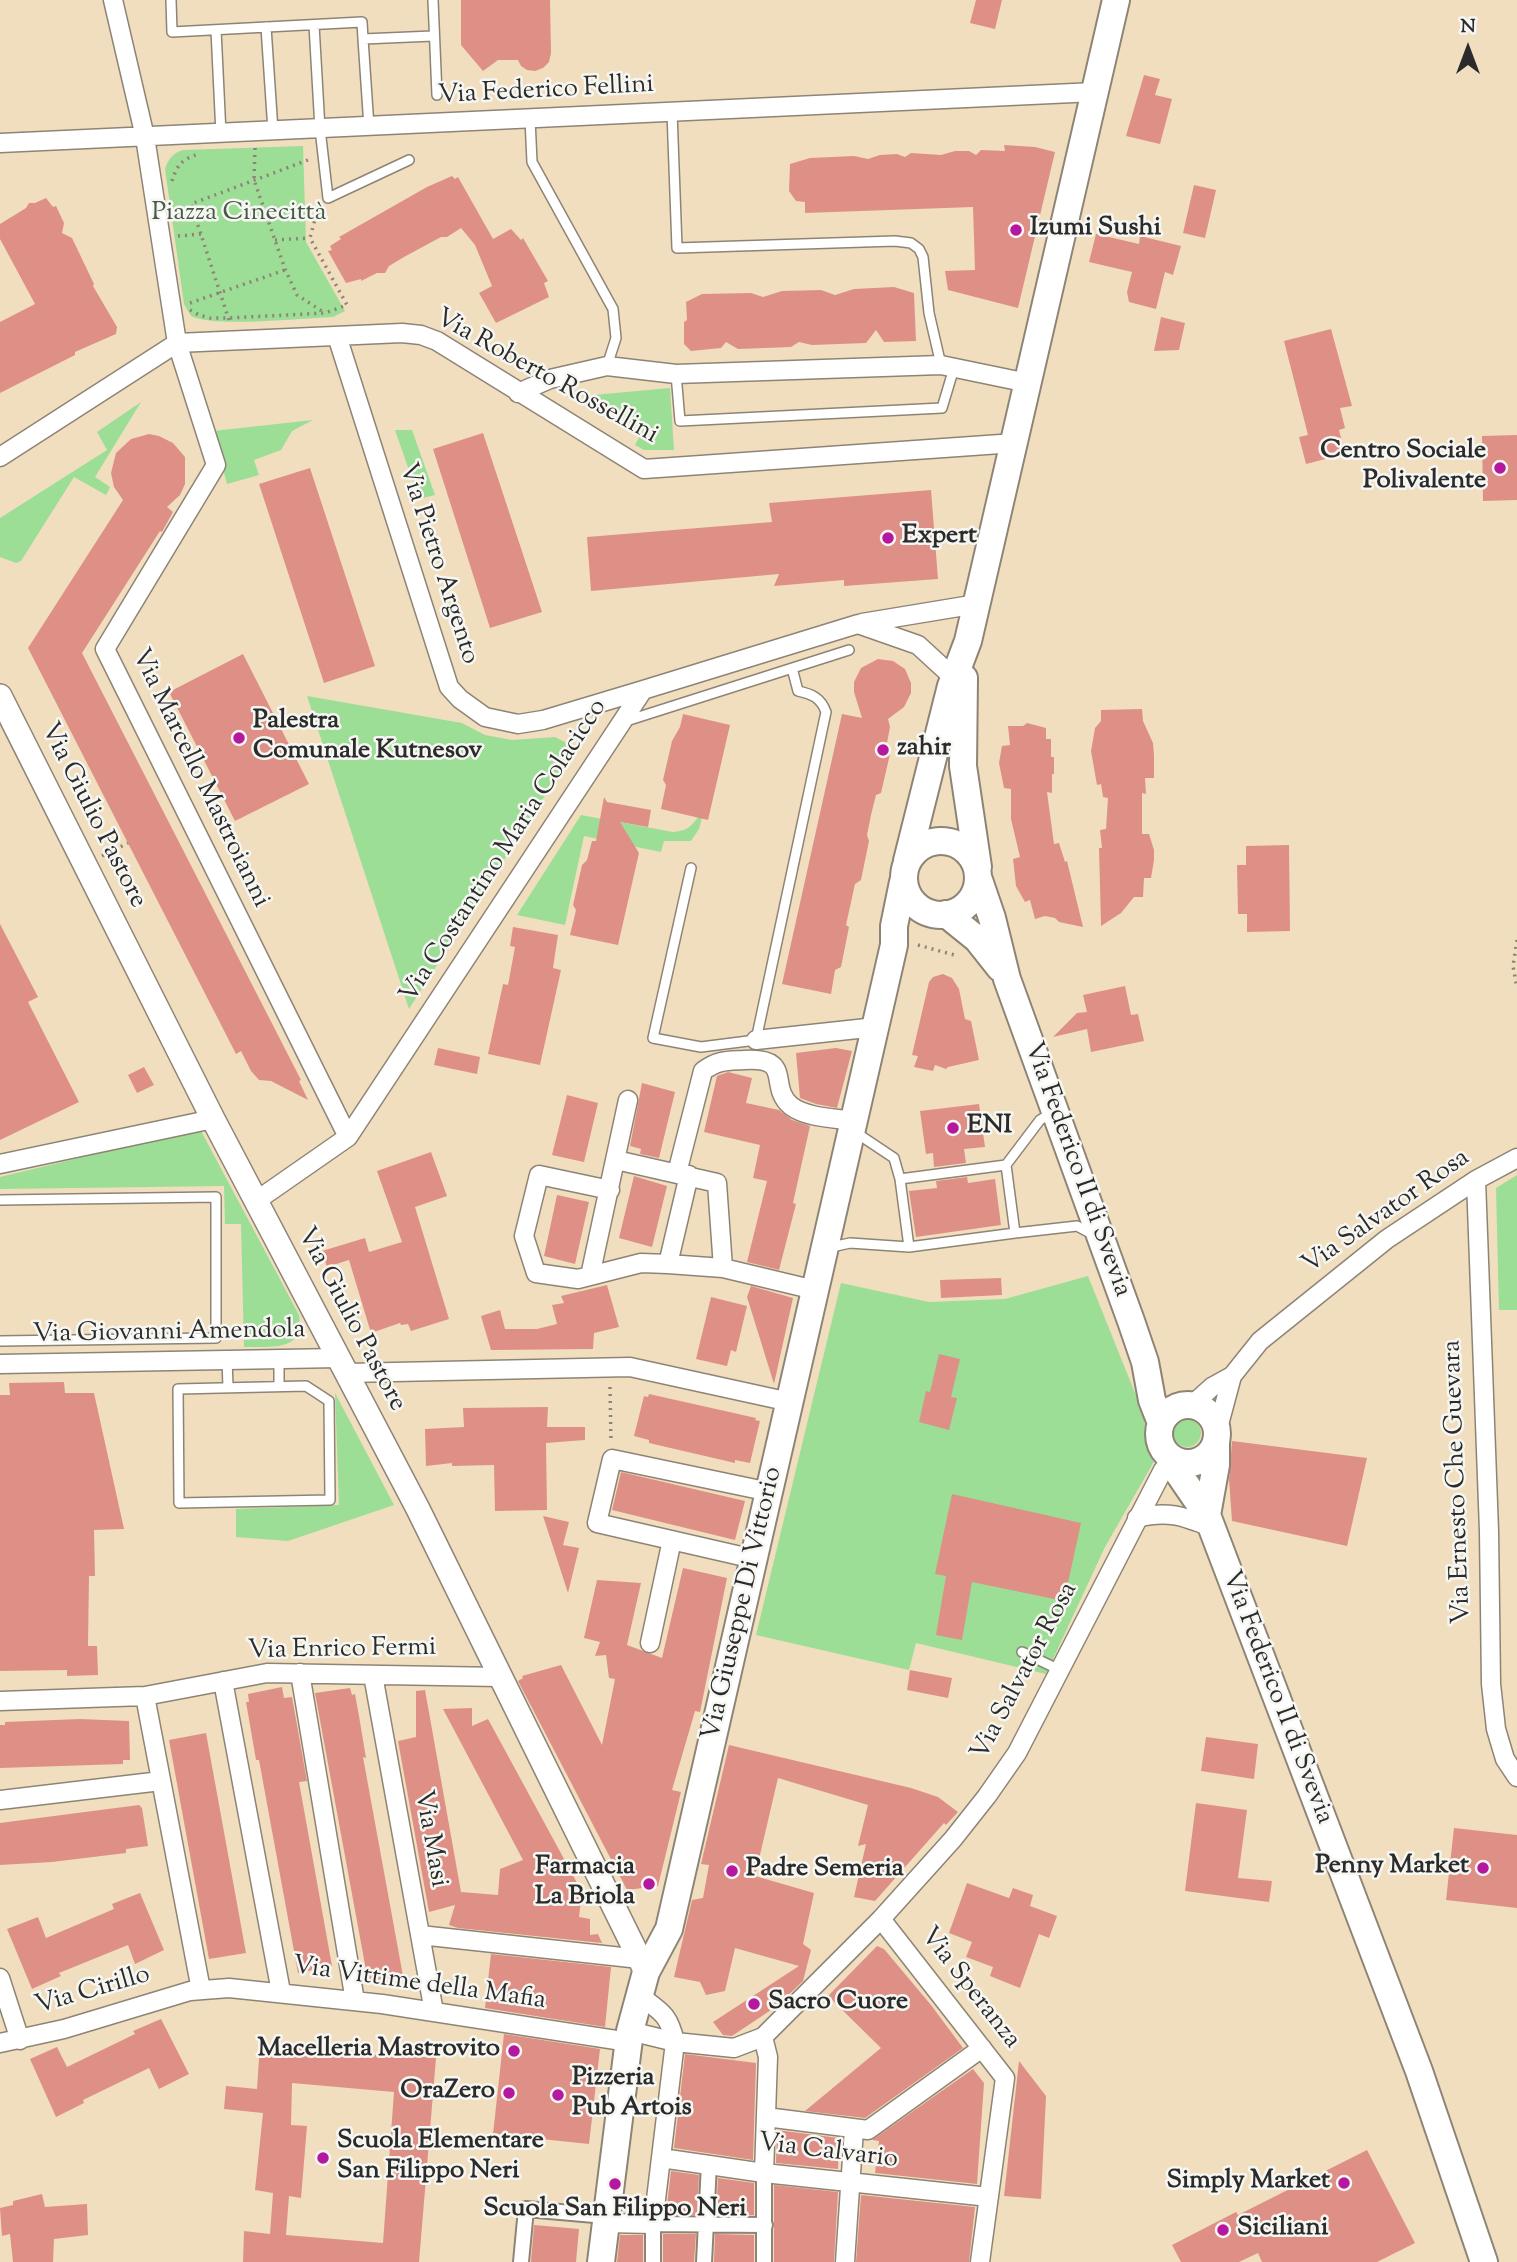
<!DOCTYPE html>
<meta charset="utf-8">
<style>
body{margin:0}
#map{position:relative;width:1517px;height:2262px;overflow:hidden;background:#f1debf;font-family:"Sorts Mill Goudy",serif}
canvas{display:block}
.north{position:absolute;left:1433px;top:14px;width:70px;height:70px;-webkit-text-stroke:5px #f6f6f2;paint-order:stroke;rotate:0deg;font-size:19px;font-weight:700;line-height:28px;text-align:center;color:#2b2b2b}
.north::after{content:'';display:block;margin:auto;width:24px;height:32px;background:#2b2b2b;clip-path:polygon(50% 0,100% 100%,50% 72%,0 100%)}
</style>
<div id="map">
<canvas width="1517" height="2262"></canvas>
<div class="north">N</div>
</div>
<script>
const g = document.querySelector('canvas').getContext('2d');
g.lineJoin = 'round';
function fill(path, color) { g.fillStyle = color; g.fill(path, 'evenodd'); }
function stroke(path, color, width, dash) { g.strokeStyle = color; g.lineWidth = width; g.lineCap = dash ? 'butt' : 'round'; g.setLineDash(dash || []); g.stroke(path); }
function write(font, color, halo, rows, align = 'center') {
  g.font = font + ' "Sorts Mill Goudy",serif'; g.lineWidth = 5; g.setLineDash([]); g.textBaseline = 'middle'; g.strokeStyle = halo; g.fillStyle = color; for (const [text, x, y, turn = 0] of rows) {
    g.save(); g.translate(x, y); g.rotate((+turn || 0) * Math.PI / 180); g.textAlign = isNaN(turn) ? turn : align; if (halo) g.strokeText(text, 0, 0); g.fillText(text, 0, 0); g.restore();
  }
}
const green = new Path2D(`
 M303 146 306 242 345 311 333 317C302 318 214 328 191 316L184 304 165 169C168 159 173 153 183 150Z
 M670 388 674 450H644L635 445 643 430 583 396Z
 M141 402 95 477 110 487 106 495 74 477 21 561 16 563 0 557V518L107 450 97 432Z
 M313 420 292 431 281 450 254 460 259 475 227 484 213 431Z
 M395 430H412L435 495 419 499Z
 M307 696 462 723 485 735 512 740 555 737 565 742 568 754 563 767 409 1009Z
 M581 815 673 832C685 831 691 828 698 817L702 818 699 829 691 841H664L661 852 584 836 565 925 517 915Z
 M200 1129 299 1315C305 1353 270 1346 244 1347L241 1224H225L224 1186 0 1189V1177Z
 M1517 1175V1310H1499L1496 1188Z
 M1088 1276 1143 1413 1148 1444 1156 1458 1105 1547 1046 1674 916 1643 909 1670 756 1635 841 1283 929 1302 1005 1299Z
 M335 1393 394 1505 288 1541 236 1537V1509L339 1505Z
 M1173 1433a14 14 0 1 1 28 0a14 14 0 1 1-28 0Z`);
const building = new Path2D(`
 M461 0H550L551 53 549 62 543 68 535 71 527 70 521 66 518 60H498L483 71 461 45Z
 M976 0H1002L995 29 970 23Z
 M1144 75 1160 79 1155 95 1172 99 1160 144 1126 136Z
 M1004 145 1035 147 1055 152 1018 308 948 290 945 271 975 270 973 207 805 213V202L796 201 789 191 790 164 810 158 854 156 868 159 880 155 897 154 905 157 911 153 941 155 955 151H969L976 155 981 150 1005 151Z
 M452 176 455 179 458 177 493 239 511 229 521 240 523 238 548 281 544 283 549 297 496 323 479 293 492 286 475 245 461 228 447 237H441L404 257 389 266 385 273H377L361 281V279L346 283 328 251 332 250 330 246 341 239 339 237 427 187Z
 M1194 185 1216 190 1205 238 1183 233Z
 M46 198 53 207 56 206 64 223 62 233 72 238 94 284 93 286 117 327 116 334 75 352V355L0 393V322L35 304 0 239V224L26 208 29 203H35Z
 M1096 234 1139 244 1140 236 1181 246 1173 275 1165 272 1156 309 1129 302 1127 292 1132 272 1089 262Z
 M894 287 914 293 916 341 884 342 876 330 866 343 812 345 799 342 791 347 738 349 726 342 721 348 691 351 684 344V322L687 320 686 302 702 294 751 293 763 297 782 291 821 290 835 295 854 289Z
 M1161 317 1185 323 1179 350 1154 351Z
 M1331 329 1352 406 1340 408 1345 428 1339 430 1345 454 1306 464 1299 437 1308 435 1284 341Z
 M483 433 542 612 490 628 433 449Z
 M149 434 159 436 173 443 185 457V484L180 495 167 507 173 512 162 532 160 531 82 653 301 1080 299 1081 308 1100 271 1081 259 1080 251 1071 241 1051 236 1054 28 648 123 500 114 487 111 473 116 453 131 439Z
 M1517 435V500L1483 501 1482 436Z
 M310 468 375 666 324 683 259 484Z
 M931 490 938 579 844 586V580L774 586 779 574 591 591 587 537 772 522 769 503Z
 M243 654 309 784 235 821 169 692Z
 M878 659 893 661 905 669 911 683V693L904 707 888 719 890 727 886 748 890 754 881 793 876 795 871 815 867 835 869 841 861 880 855 884 846 925 849 927 841 967 835 970 831 994 782 984 842 714 862 718 854 692V682L861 668Z
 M1142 709 1143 721 1153 743 1154 755V778H1145L1146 794 1142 793V834H1149L1154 850V860L1151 878H1144L1143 897H1134L1121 913 1101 926 1099 848H1102L1100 830 1106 829 1108 798 1103 797 1101 784 1097 785 1091 751 1095 728 1101 721V710Z
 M683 714 730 725 708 820 661 809 666 785 663 780 672 741 680 727Z
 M1027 723 1046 728V739H1051V757H1054V774H1052V793L1047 792 1054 844 1059 843 1065 862 1067 861 1083 927 1059 922 1055 918 1045 916 1035 919 1030 900 1025 902 1016 886 1013 859 1020 857 1011 819V789L1004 788 999 763 1002 746 1010 745 1008 726H1023Z
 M604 797 607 802 651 810 648 827 620 822 639 853 618 945 570 935 576 910 573 905 582 865 587 860 592 841H596Z
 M1289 845 1290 931 1247 932V914H1238L1237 865H1246V846Z
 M0 924 38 997 28 1002 79 1102 0 1140Z
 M513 927 558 935 553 968 561 970 540 1065 488 1054 503 984 508 985 515 947 510 946Z
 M943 974 952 978 959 989 965 1019 971 1021 979 1060 948 1067 946 1069 935 1065 933 1071 914 1067 918 1056 912 1055 929 982 933 977Z
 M1125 986 1131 1015 1138 1014 1144 1041 1091 1052 1087 1029 1053 1037 1077 1013 1087 1012 1083 995Z
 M438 1048 480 1057 477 1074 434 1065Z
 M836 1048 852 1051 837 1108 816 1104 800 1098 796 1053Z
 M144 1067 154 1085 137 1093 128 1075Z
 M728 1072 752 1078 746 1103 779 1110 792 1120 810 1126 793 1203 796 1204 779 1270 747 1262 767 1181 753 1178 760 1145 704 1132 717 1076Z
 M642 1083 675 1092 659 1158 640 1154 641 1149 630 1146Z
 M567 1095 598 1103 584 1162 552 1155Z
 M979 1104 985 1147 964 1149 966 1163 934 1167 933 1153 926 1154 920 1111Z
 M431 1152 447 1196 415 1207 449 1319 411 1331 408 1324 401 1325 400 1323 371 1333 349 1260 327 1267 322 1251 365 1238 369 1252 402 1242 377 1171Z
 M634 1176 667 1186 652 1247 619 1238Z
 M967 1177 968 1183 995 1179 1001 1225 916 1237 909 1191 937 1188 936 1181Z
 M557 1195 589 1202 575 1264 544 1256Z
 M1001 1278 1002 1295 941 1298 940 1280Z
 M607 1285 619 1327 594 1333 593 1349 491 1350 481 1316 500 1310 505 1329H537L557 1324 552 1305 564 1303 561 1296Z
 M751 1286 793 1298 774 1384 747 1297Z
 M711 1297 747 1306 736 1352 731 1350 727 1366 696 1359Z
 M939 1354 960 1359 951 1397 957 1398 949 1430 919 1422 926 1391 930 1392Z
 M64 1382 65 1393H94L124 1529 94 1530 95 1576H89L88 1646H97L98 1675 67 1676V1670L0 1671V1395H10L9 1383Z
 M649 1394 756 1418 755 1420 760 1421 750 1463 735 1460V1463L705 1456 649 1443V1440L634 1436 644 1396 648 1397Z
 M548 1407 547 1427H585V1440L546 1443 547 1510 495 1511 494 1465 452 1466V1463L426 1466 425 1429 464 1427 463 1408Z
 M1232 1441 1367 1458 1347 1546 1232 1521 1229 1479Z
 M621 1472 745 1501 735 1540 612 1510Z
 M952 1494 1081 1523 1064 1601 972 1582 962 1640 936 1635 946 1576 935 1574Z
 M543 1516 569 1522 563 1545 579 1548 568 1593Z
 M683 1568 727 1578 700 1712 695 1711 672 1790 681 1792 658 1886 627 1890 518 1681 523 1678 522 1676 561 1665 602 1745 615 1679 609 1678 606 1655 595 1656 600 1642 584 1638 597 1580 641 1583 627 1645 662 1658Z
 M910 1670 952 1678 948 1698 907 1690Z
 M282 1687 284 1698 292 1697 307 1781 299 1782 332 1966 298 1973 259 1760H256L246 1702H249L248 1694Z
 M350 1688 352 1695 355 1694 359 1716 366 1758 363 1757 403 1976 368 1981 315 1693Z
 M425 1690 461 1892 498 1895 500 1869 523 1860 443 1709 472 1708V1726L488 1719 582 1892 579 1917 590 1919V1935L598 1934 602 1943 458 1928 449 1925 455 1905 429 1912 398 1741 416 1737V1691Z
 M80 1719 129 1721 130 1760H123V1764L0 1768V1725H5V1722Z
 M206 1733 246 1953 209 1959 169 1740Z
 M1206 1737 1258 1744 1254 1779 1201 1771Z
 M729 1745 911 1788 938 1797 958 1812 946 1825 944 1823 875 1901 854 1897 866 1844 858 1846 868 1805 778 1778 755 1876 814 1893 803 1944 811 1950 803 1981 777 2006 732 2036 723 2035 713 2022 799 1966 735 1948 725 1991 706 1995 700 1982 674 1977 692 1900 703 1898 709 1865 701 1864Z
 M1196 1803 1247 1810 1238 1878 1272 1881 1269 1902 1185 1891Z
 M139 1805 142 1808 148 1846 126 1849V1853L52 1862 0 1865V1823Z
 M1454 1828 1517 1835V1908L1446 1900Z
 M967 1883 1009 1898 1013 1888 1033 1895 1030 1906 1057 1916 1049 1938 1039 1934 1020 1988 990 1976 993 1967 966 1957 972 1942 949 1933Z
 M140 1893 164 1950 135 1964 128 1945 59 1973 61 1976 32 1989 7 1929 38 1917 46 1938 114 1909 112 1904Z
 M877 1946 884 1949 931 2005 963 2048 865 2118 805 2111 881 2048 828 1996Z
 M491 1954 611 1967 605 2027 485 2008Z
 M161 2019 189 2074 159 2089 149 2068 83 2100 84 2103 56 2117 30 2059 57 2047 67 2067 135 2034 133 2031Z
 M504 2034 600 2049 589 2144 493 2134Z
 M260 2044 398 2057V2055L436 2058 419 2262H243L244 2231 270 2234 273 2193 255 2190 263 2113 224 2109 226 2086 257 2089ZM292 2083 394 2092 383 2243 286 2235 289 2196 301 2198 307 2126 291 2125Z
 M685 2054 756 2063 753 2160 674 2148Z
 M1019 2061 1046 2096 1041 2199 1004 2196Z
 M973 2069 984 2083 977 2184 875 2173 879 2141 872 2140Z
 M777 2130 839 2138 838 2169 776 2163Z
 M1367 2150 1415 2243 1377 2262H1262L1258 2253 1239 2262H1181L1172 2245 1236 2212 1238 2215Z
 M671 2171 699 2175 697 2215 666 2214Z
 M718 2178 754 2183V2215H716Z
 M774 2185 838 2192 834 2262H774Z
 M42 2194 45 2207 87 2204 88 2235 54 2239 53 2262H13L10 2234 2 2236 0 2208 13 2205V2201Z
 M861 2195 975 2207 969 2262H856Z
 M534 2225 579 2229 576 2262H531Z
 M663 2234H696L694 2262H663Z
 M715 2234 754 2235V2262H714Z
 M620 2235H643V2262H617Z`);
const path = new Path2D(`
 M255 148 254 180 285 269 297 295 325 313
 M172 181C177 165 182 159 199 154
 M178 236 201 234
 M275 240 310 238
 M190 303 285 270
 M190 310 199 315 210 318H229L325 313 347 305 310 238 316 215 321 208
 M229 320 191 204 308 160
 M102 856 128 843
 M1517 940 1513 966 1517 988
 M918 945 958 956
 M610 1387 611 1442`);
const service = new Path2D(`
 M171 0 172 32 362 22 363 39 433 36
 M433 0 437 95
 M314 25 320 129 328 198 409 160
 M266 27 273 131
 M216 30 221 134
 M363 39 369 127
 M672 112 677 248 895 241 911 243 919 249 923 257 929 313 941 365
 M530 119 532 162 613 309 616 338 607 366
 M676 374 680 421 942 408 954 368
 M623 722 849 650
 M691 868 653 1038 701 1047 756 1040 826 712C821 698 812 694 798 691L792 668
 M855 1132 894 1158 900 1179
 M1006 1165 900 1179 909 1247 1015 1233 1006 1165 1040 1120 1053 1112
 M0 1200 216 1197V1338L0 1341
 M1015 1233 1077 1226 1094 1235
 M827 1248 850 1243 909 1247
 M227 1359 228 1387
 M279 1359V1386
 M306 1386 329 1401 330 1500 179 1503 178 1389Z
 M1022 1652 1060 1670`);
const pedestrian = new Path2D(`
 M521 2262 526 2209 606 2216
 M653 2262V2224L765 2225
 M704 2262 709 2164
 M764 2262V2173`);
const minor = new Path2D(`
 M113 0 145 137 177 343 216 465 105 649 348 1137
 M0 143 1095 92
 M337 336 449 687 460 699 485 717 518 724 543 720 643 690
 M518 393 550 379 607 366 676 374 941 365 1028 383
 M0 457 177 343 402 333 421 335 437 341 644 469 1015 443
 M862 623 977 604
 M756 1040 876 1027
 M616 1160 717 1183 723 1268
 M0 1164 213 1119
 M677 1173 703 1071C718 1060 726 1061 744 1060 795 1057 767 1086 791 1106 807 1118 835 1118 854 1121
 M1476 1180 1489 1531 1491 1684 1496 1729 1505 1759 1517 1777
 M610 1190 539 1175 524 1236 536 1273 578 1279 641 1263 668 1264 723 1268 815 1290
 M256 1201 348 1137 643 690 858 624 918 645 954 678
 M668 1264 689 1175
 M590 1276 628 1100
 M0 1364 339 1358
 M347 1373 630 1367 790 1402
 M1192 1405 1212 1387 1232 1376
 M1217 1432 1232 1376 1260 1341 1387 1239 1476 1180 1517 1158
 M1137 1518C1167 1510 1183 1516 1211 1527
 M754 1559 597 1523 612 1459 770 1492
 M650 1643 672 1540
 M300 1673 355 2001
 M373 1675 434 2012
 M223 1681 281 1992
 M145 1696 201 1990
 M0 1701 145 1696 267 1673 500 1677
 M0 1800 161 1781
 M881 1919 1005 2078 980 2262
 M420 1935 640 1959
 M0 1978 20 2040
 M630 2031 675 2042 734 2048 763 2037 881 1919 953 1839 987 1796 1017 1753 1163 1470 1173 1459
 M763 2037 768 2057 764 2173
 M0 2043 64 2029 190 1991 229 1988 382 2004 629 2042
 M766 2117 868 2130 982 2048
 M661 2158 764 2173 989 2197
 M605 2223 653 2224 675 2042C669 2015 662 2012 640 1996
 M845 2262 854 2129`);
const tertiary = new Path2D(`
 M0 696 213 1119 418 1509 646 1972`);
const secondary = new Path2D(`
 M964 678 963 766 978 867
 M904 878a37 37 0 1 1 74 0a37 37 0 1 1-74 0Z
 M907 861 951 686 968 641 1116 0
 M979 880 992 918 1007 979 1131 1321 1145 1362 1152 1400 1161 1423
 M946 914 977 939 1000 968
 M1159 1434a29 29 0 1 1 58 0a29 29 0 1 1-58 0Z
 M1176 1461 1179 1474 1207 1515 1419 2071 1484 2262
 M1207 1515 1216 1465V1441
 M601 2262 630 2031 646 1972 669 1929 894 945V926L903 882`);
const markers = [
 [1016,230,7,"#b5179e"],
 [1500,468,7,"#b5179e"],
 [888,538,7,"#b5179e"],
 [239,738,7,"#b5179e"],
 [883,750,7,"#b5179e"],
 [953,1128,7,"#b5179e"],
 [1483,1868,7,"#b5179e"],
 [732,1871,7,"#b5179e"],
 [649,1884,7,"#b5179e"],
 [754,2004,7,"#b5179e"],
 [514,2051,7,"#b5179e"],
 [509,2093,7,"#b5179e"],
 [558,2095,7,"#b5179e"],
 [323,2158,7,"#b5179e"],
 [1344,2183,7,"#b5179e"],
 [615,2184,7,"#b5179e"],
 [1223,2230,7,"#b5179e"]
];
const streetNames = [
 ["Via Federico Fellini",546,92,-3],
 ["Via Roberto Rossellini",546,378,29],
 ["Via Pietro Argento",437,564,72],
 ["Via Marcello Mastroianni",199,779,64],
 ["Via Giulio Pastore",92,816,63],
 ["Via Costantino Maria Colacicco",505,852,-57],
 ["Via Federico II di Svevia",1076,1170,70],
 ["Via Salvator Rosa",1387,1213,-35],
 ["Via Giulio Pastore",350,1320,62],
 ["Via Giovanni Amendola",169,1334,-1],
 ["Via Ernesto Che Guevara",1459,1482,-92],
 ["Via Giuseppe Di Vittorio",744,1604,-77],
 ["Via Enrico Fermi",342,1651,-1],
 ["Via Salvator Rosa",1026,1672,-62],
 ["Via Federico II di Svevia",1276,1698,69],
 ["Via Masi",429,1839,80],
 ["Via Vittime della Mafia",419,1985,8],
 ["Via Speranza",969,1989,52],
 ["Via Cirillo",93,1992,-16],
 ["Via Calvario",828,2153,7]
];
const parkNames = [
 ["Piazza Cinecittà",239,215]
];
const poiNames = [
 ["Izumi Sushi",1030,230],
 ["Centro Sociale",1486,453,"right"],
 ["Polivalente",1486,483,"right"],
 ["Expert",902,538],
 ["Palestra",253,723],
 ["Comunale Kutnesov",253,753],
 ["zahir",897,750],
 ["ENI",967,1128],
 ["Penny Market",1469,1868,"right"],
 ["Farmacia",635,1869,"right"],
 ["La Briola",635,1899,"right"],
 ["Padre Semeria",746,1871],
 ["Sacro Cuore",768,2004],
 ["Macelleria Mastrovito",500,2051,"right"],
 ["Pizzeria",572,2080],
 ["Pub Artois",572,2110],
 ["OraZero",495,2093,"right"],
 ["Scuola Elementare",337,2143],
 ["San Filippo Neri",337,2173],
 ["Simply Market",1330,2183,"right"],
 ["Scuola San Filippo Neri",615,2211,"center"],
 ["Siciliani",1237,2230]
];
fill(green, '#9cde96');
fill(building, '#de9087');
stroke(service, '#8e8475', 12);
stroke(pedestrian, '#8e8475', 18);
stroke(minor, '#8e8475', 21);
stroke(tertiary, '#8e8475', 26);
stroke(secondary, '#8e8475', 30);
stroke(path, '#8e8475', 3.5, [2, 5]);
stroke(service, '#fff', 9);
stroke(pedestrian, '#fff', 14);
stroke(minor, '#fff', 18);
stroke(tertiary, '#fff', 23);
stroke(secondary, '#fff', 26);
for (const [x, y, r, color] of markers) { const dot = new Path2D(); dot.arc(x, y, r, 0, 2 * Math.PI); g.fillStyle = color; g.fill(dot); stroke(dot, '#f6f6f2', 2.5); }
write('26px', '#2b2b2b', '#f6f6f2', streetNames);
write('26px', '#475846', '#f6f6f2', parkNames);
write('bold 26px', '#2b2b2b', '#f6f6f2', poiNames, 'left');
</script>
